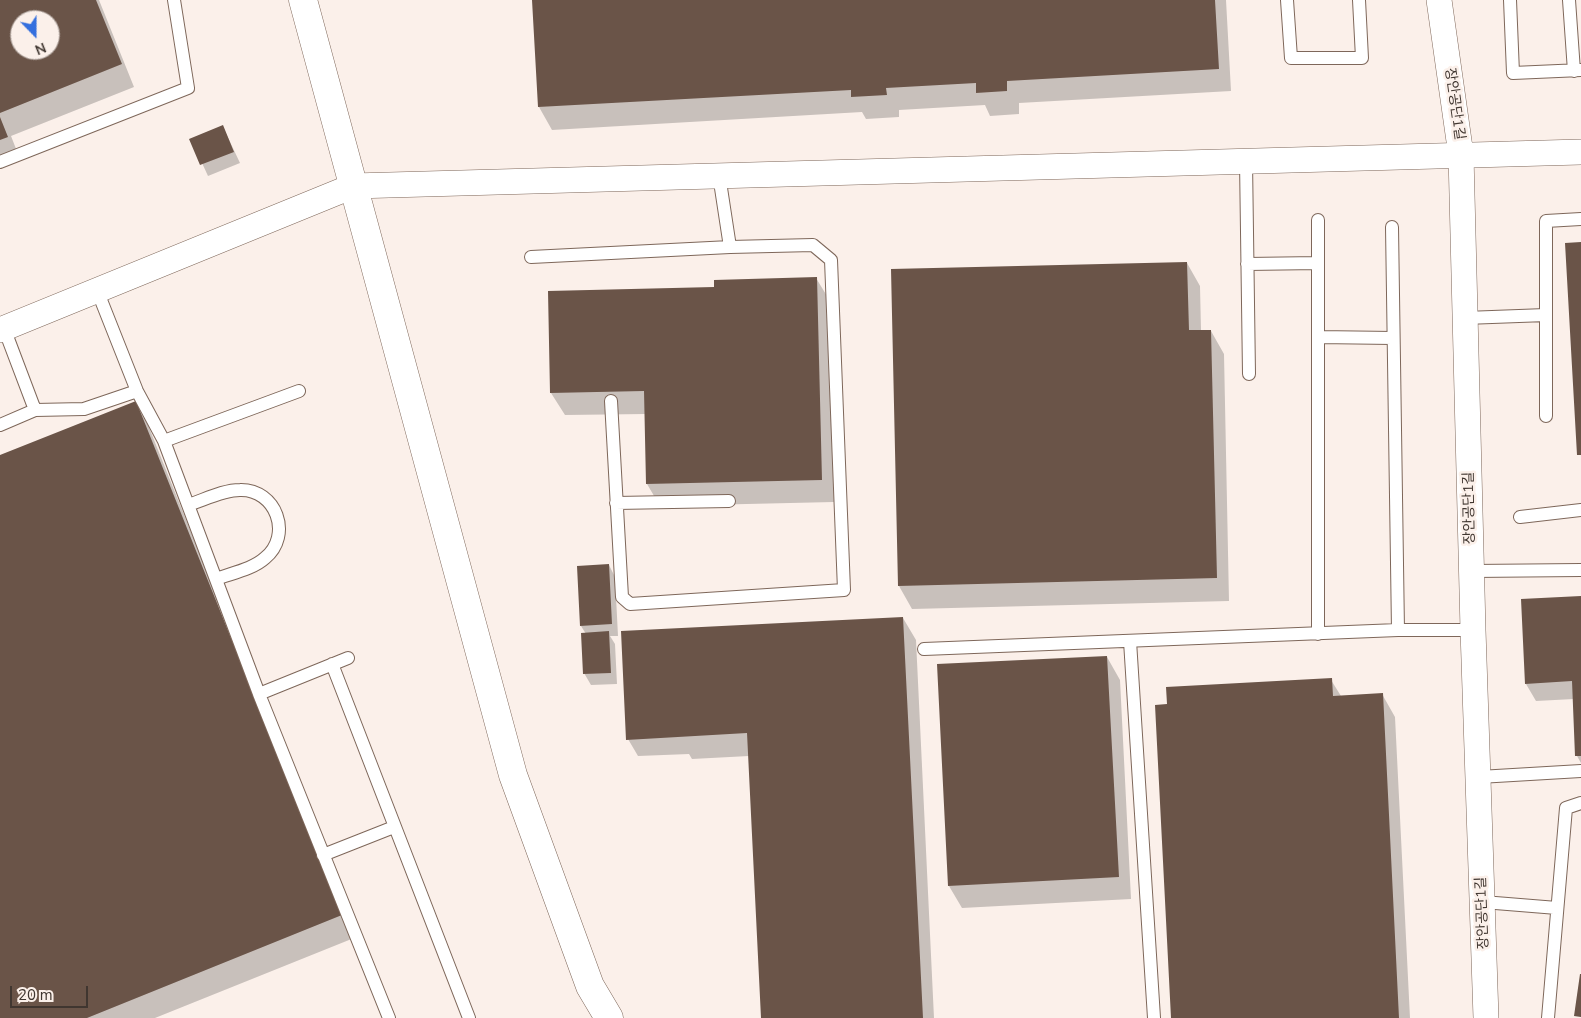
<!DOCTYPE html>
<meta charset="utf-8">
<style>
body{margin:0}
#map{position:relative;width:1581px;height:1018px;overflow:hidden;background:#fbf0ea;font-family:"Nunito Sans",sans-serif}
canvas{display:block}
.north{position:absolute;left:10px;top:10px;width:50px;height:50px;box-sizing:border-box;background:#fbf0ea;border:1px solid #b0a6a0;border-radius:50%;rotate:158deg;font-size:14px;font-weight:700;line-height:20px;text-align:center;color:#403630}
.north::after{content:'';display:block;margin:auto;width:18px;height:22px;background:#346fde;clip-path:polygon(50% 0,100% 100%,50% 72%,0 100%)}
.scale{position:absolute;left:10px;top:986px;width:78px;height:22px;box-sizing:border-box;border:2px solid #403630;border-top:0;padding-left:6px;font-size:15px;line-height:18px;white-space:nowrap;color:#403630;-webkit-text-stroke:4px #fbf0ea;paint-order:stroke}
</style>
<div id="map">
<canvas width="1581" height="1018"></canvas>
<div class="north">N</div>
<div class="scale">20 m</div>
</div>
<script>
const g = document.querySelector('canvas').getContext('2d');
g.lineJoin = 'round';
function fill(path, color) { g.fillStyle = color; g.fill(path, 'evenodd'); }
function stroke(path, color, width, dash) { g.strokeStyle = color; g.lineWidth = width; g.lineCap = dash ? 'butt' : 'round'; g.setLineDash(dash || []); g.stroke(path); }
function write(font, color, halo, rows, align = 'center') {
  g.font = font + ' "Nunito Sans","Noto Sans KR",sans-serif'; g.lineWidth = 5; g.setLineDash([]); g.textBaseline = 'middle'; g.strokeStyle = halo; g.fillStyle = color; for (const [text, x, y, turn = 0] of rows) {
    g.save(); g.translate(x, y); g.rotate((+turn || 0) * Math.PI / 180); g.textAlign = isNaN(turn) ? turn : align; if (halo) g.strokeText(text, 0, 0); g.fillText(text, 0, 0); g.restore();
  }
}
const shadow = new Path2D(`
 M0 0H99L134 87 11 136 20 159 0 167ZM20 20H50V50H20Z
 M534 0H1226L1231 91 1019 103V114L990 116 985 105 899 110V117L866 119 862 112 552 130 539 107Z
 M223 127 240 163 208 176 191 139Z
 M1187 263 1200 286 1201 331H1211L1224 354 1229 601 912 609 899 586Z
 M816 278 830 301 834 502 660 506 647 484 646 414 565 415 551 393 715 288Z
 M135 403 148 425 354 938 155 1018H0V457Z
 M609 565 615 577 618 636H610L615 644 617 684 591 685 584 673 586 634 581 626Z
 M1581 597V763L1577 756 1574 699 1536 701 1526 684Z
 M903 618 916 640 934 1018H762L749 756 692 759 689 754 638 756 628 739Z
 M1107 657 1120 680 1131 899 962 908 949 886Z
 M1331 680 1341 696 1382 694 1395 717 1410 1018H1173Z`);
const building = new Path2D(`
 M0 0H96L122 64 0 113ZM20 20H50V50H20Z
 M532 0H1215L1219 69 1007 81V91L976 93V83L886 88 887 95 851 97V90L538 107Z
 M0 117 8 137 0 140Z
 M223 125 234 152 200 165 189 139Z
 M1581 242V455H1577L1565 243Z
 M1187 262 1189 330H1211L1217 578 898 586 891 269Z
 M817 277 822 480 646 484 644 391 550 393 548 291 714 287V280Z
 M136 401 342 915 87 1018H0V455Z
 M609 564 612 624 580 626 577 566Z
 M1581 596V756H1575L1572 681 1525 684 1521 599Z
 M903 617 923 1018H761L747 733 626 740 621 631Z
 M609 631 611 673 583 674 581 633Z
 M1107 656 1119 877 948 886 937 664Z
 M1332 678 1333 696 1383 693 1399 1018H1171L1155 705 1167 704 1166 687Z
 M1580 974H1581V1017L1574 1016Z`);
const lane = new Path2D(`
 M1287 0 1291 58H1362L1359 0
 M1510 0 1513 73 1581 70
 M1569 0 1574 71
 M1246 161 1249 374
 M0 162 188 88 174 0
 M719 175 730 247
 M1392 227 1398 630
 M531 257 730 247 813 245 831 260 844 590 630 604 622 597 611 401
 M1247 264 1318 263
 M97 290 137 391 164 441 259 694 389 1018
 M1465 318 1546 315
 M4 328 35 410
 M1318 337 1393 338
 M1546 416V221L1581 219
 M0 425 35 410 84 409 137 391
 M164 441 299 391
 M616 503 729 501
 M188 505C204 500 223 490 240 490 276 489 293 535 265 558 253 569 232 573 216 579
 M1520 517 1581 510
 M1472 571 1581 570
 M1318 634V220
 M1130 641 1154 1018
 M924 649 1398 630H1473
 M332 664 469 1018
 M259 694 348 658
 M1479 777 1581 771
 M323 855 394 827
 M1483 902 1557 908
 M1548 1018 1566 808 1581 803`);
const street = new Path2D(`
 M1439 0 1461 155 1473 630 1486 1018
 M0 330 353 186 1581 152`);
const secondary = new Path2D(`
 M303 0 513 775 590 986 609 1018`);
const streetNames = [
 ["장안공단1길",1454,104,82],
 ["장안공단1길",1470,508,-91],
 ["장안공단1길",1483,913,-92]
];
fill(shadow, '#0003');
fill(building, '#6a5448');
stroke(lane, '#7e675a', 14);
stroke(street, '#7e675a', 26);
stroke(secondary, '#7e675a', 29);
stroke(lane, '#fff', 12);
stroke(street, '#fff', 25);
stroke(secondary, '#fff', 28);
write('14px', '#403630', '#fbf0ea', streetNames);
</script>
